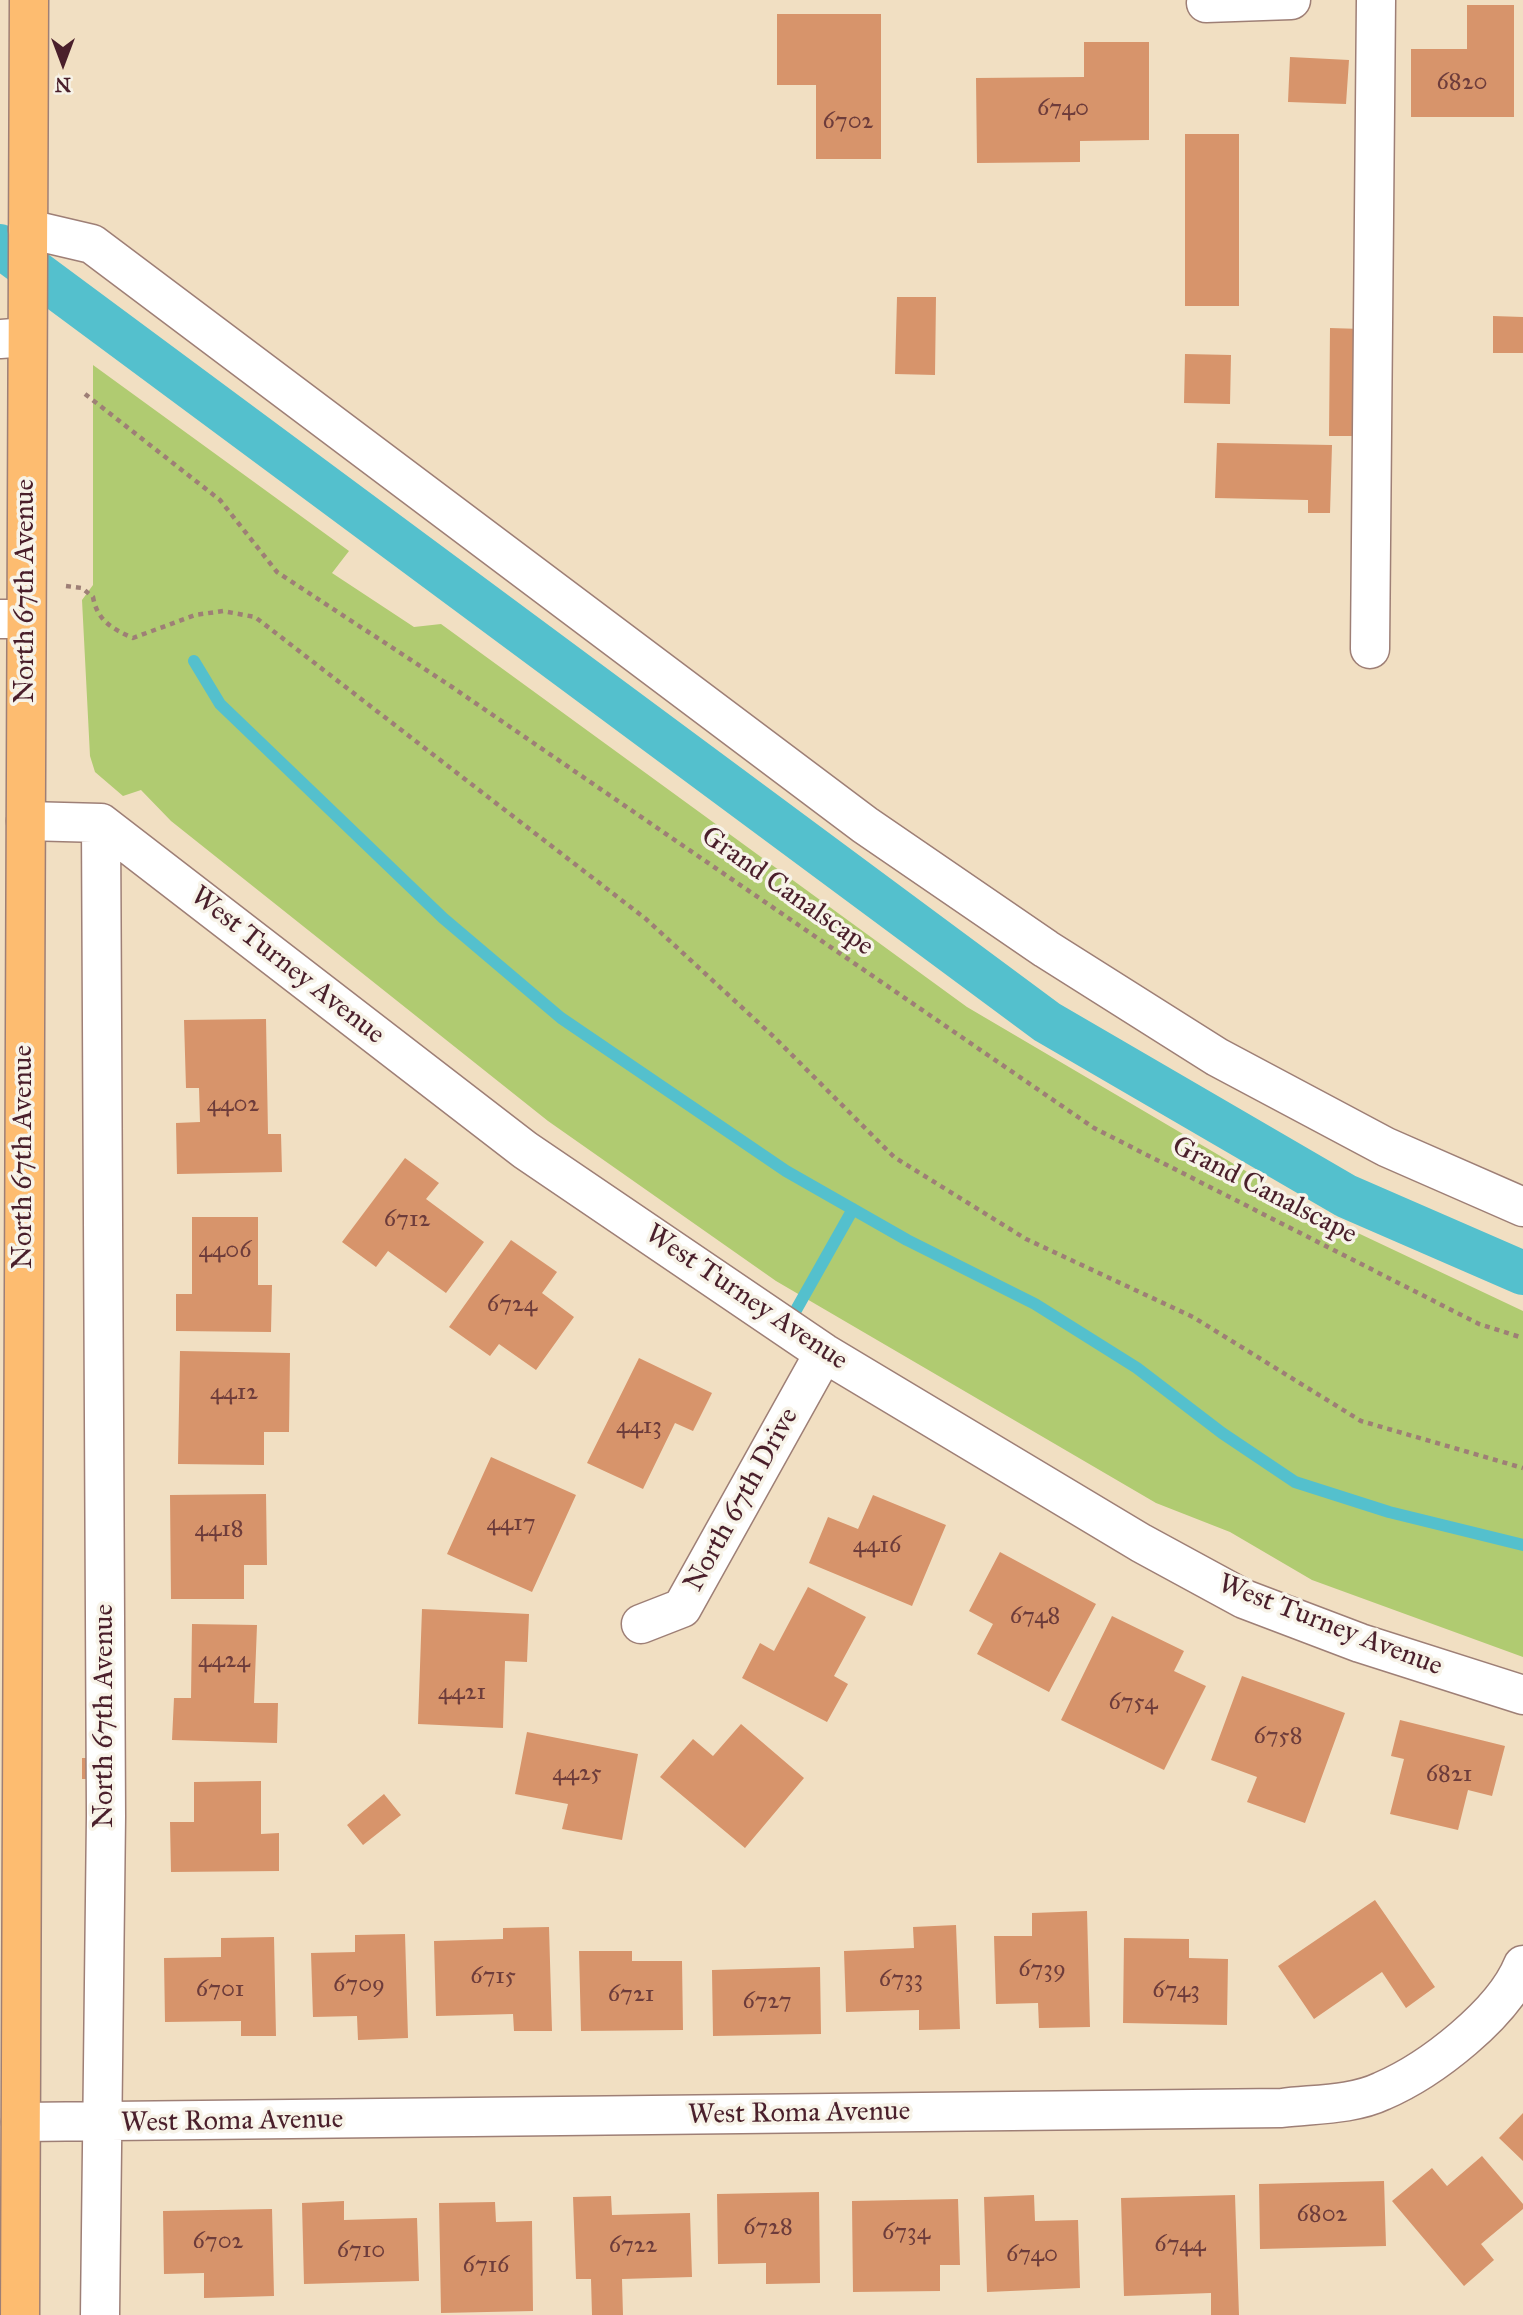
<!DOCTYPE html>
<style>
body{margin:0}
#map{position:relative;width:1523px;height:2315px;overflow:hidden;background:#f1dfc2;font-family:"IM FELL Great Primer",serif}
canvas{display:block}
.north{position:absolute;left:28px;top:28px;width:70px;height:70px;-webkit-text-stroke:5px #f7f3e8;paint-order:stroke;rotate:180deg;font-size:19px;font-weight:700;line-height:28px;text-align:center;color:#4a1f2b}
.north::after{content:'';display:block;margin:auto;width:24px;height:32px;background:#4a1f2b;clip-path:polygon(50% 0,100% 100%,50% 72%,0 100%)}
</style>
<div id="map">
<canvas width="1523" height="2315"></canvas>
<div class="north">N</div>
</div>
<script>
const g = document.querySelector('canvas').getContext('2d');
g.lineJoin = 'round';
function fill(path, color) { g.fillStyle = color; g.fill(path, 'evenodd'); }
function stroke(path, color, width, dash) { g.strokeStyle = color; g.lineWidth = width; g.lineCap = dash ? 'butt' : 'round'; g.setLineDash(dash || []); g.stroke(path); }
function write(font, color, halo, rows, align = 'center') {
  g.font = font + ' "IM FELL Great Primer",serif'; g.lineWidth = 7; g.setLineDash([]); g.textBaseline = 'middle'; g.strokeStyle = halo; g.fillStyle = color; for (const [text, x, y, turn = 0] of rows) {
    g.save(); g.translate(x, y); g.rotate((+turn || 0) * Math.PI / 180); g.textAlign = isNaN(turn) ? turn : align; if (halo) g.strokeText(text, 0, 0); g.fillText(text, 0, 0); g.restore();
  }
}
const green = new Path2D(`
 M93 365 349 551 332 573 414 627 441 624 967 1007 1324 1217 1523 1311V1657L1312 1580 1230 1532 1156 1503 776 1281 548 1121 171 821 141 790 123 796 95 772 90 756 82 600 93 585Z`);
const stream = new Path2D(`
 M194 661 220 704 443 918 561 1018 786 1171 907 1240 1035 1304 1137 1368 1222 1433 1295 1482 1389 1512 1523 1545
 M796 1310 853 1209`);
const canal = new Path2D(`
 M0 246 1047 1022 1346 1196 1523 1273`);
const building = new Path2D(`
 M1467 5H1514V117H1411V49H1467Z
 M777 14H881V159H816V85H777Z
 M1084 42H1149V140L1080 141V162L977 163 976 78 1084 77Z
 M1290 57 1349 60 1346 104 1288 102Z
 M1185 134H1239V306H1185Z
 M897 297H936L935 375 895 374Z
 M1493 316 1523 317V353H1493Z
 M1330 328 1362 329 1361 436H1329Z
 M1185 354 1231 355 1230 404 1184 403Z
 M1217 443 1332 445 1330 513H1308V500L1215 498Z
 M266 1019 268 1134H281L282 1172 177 1174 176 1123 200 1122 199 1088H186L184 1020Z
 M405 1158 439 1183 426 1199 484 1242 446 1293 388 1251 376 1267 342 1242Z
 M192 1217H258V1285H272L271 1332 176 1331V1294H192Z
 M511 1240 557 1272 542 1293 574 1317 536 1370 499 1344 490 1356 449 1327Z
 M180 1351 290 1353 289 1432H264V1465L178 1464Z
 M639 1358 712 1393 693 1431 675 1423 643 1489 587 1463Z
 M491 1457 576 1495 532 1592 447 1554Z
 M266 1494 267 1565H244V1599H171L170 1495Z
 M873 1495 946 1525 912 1606 809 1563 828 1517 858 1529Z
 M1000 1552 1096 1604 1049 1692 977 1654 993 1624 969 1611Z
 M808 1587 866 1617 834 1676 848 1684 827 1722 742 1678 760 1643 774 1651Z
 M422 1609 529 1614 527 1662 505 1661 503 1728 418 1724Z
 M1112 1616 1184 1651 1174 1671 1206 1686 1164 1770 1061 1720Z
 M192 1624 257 1625 254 1703H278L277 1743 172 1740 174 1698H191Z
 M1242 1676 1345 1713 1305 1823 1247 1802 1257 1777 1211 1760Z
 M1400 1720 1505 1746 1492 1796 1468 1790 1458 1830 1390 1814 1404 1759 1391 1756Z
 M741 1724 804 1778 745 1848 660 1777 693 1739 713 1756Z
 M527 1732 638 1754 622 1840 562 1829 568 1804 515 1794Z
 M82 1758H91V1779H82Z
 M261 1781V1834L279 1833V1871L171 1872 170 1822H194V1782Z
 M384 1794 401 1815 363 1845 347 1825Z
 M1375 1900 1435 1987 1406 2008 1382 1972 1314 2019 1278 1966Z
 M1087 1911 1090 2027 1039 2028 1038 2003 996 2004 994 1936H1032V1913Z
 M956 1925 960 2029 919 2030V2010L846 2012 844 1951 914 1948 913 1927Z
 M549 1927 552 2031H514L513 2014 436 2016 434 1941 503 1939V1928Z
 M405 1934 408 2038 358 2040 357 2016 313 2017 311 1953 355 1952V1935Z
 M274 1937 276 2036H241V2021L165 2022 164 1958 221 1957V1938Z
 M1124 1938 1189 1939V1958L1228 1959 1227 2025 1123 2023Z
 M579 1951H632V1961H682L683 2030 581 2031Z
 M820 1967 821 2034 713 2036 712 1970Z
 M1523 2113V2161L1499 2138Z
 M1482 2156 1523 2204V2209L1481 2244 1494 2260 1464 2286 1392 2201 1432 2168 1447 2186Z
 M1384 2181 1386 2246 1260 2249 1259 2184Z
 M819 2192 820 2283 766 2284V2263L718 2264 717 2194Z
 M1034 2195 1035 2221 1078 2220 1080 2288 987 2292 984 2197Z
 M1235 2195 1239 2315H1211V2293L1124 2296 1121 2198Z
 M611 2196 612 2215 690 2213 692 2277 622 2279 623 2315H592L591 2279H576L573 2197Z
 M958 2199 960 2265H940V2291L853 2292 852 2201Z
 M344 2201V2220L417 2218 419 2281 304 2284 302 2203Z
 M495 2202 496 2222 532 2221 533 2311 441 2313 439 2203Z
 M272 2209 274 2296 204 2298V2273L164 2274 163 2211Z`);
const path = new Path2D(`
 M85 394 220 500 277 572 452 687 1094 1128 1479 1324 1523 1338
 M66 586 82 588 93 597C97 620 112 629 133 638L195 615 223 611 255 617 646 919 774 1037 894 1157 1026 1239 1193 1317 1361 1421 1523 1468`);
const minor = new Path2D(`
 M1206 3 1291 0
 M28 229 92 244 865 825 1046 949 1217 1057 1386 1147 1523 1207
 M0 339 27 337
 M0 619H26
 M1370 649 1376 0
 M26 821 101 823 525 1150 824 1353 1141 1543 1244 1599 1360 1643 1523 1695
 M641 1624 682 1608 824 1353
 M21 2122 1282 2108C1314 2104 1353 2105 1382 2091 1431 2070 1503 2014 1523 1965
 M100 2315 106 1816 101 823`);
const major = new Path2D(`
 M20 2315 29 0`);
const numberNames = [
 ["6820",1462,83],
 ["6740",1063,109],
 ["6702",848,122],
 ["4402",233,1105],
 ["6712",407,1220],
 ["4406",225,1251],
 ["6724",512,1305],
 ["4412",234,1393],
 ["4413",639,1427],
 ["4417",511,1524],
 ["4418",219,1530],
 ["4416",877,1546],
 ["6748",1035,1617],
 ["4424",224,1661],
 ["4421",462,1693],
 ["6754",1133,1703],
 ["6758",1278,1737],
 ["4425",577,1774],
 ["6821",1449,1775],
 ["6739",1042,1970],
 ["6715",493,1977],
 ["6733",901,1980],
 ["6709",359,1985],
 ["6701",220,1990],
 ["6743",1176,1991],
 ["6721",631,1995],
 ["6727",767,2002],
 ["6802",1322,2215],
 ["6728",768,2228],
 ["6734",906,2233],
 ["6702",218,2242],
 ["6744",1180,2245],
 ["6722",633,2246],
 ["6710",361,2251],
 ["6740",1032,2255],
 ["6716",486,2266]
];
const streetNames = [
 ["North 67th Avenue",26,591,-90],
 ["Grand Canalscape",787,892,35],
 ["West Turney Avenue",287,966,38],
 ["North 67th Avenue",24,1157,-90],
 ["Grand Canalscape",1264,1191,27],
 ["West Turney Avenue",746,1298,34],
 ["North 67th Drive",742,1500,-61],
 ["West Turney Avenue",1330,1626,21],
 ["North 67th Avenue",105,1716,-90],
 ["West Roma Avenue",799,2114,-1],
 ["West Roma Avenue",232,2122,-1]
];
fill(green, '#b0cb71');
stroke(stream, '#54c0cd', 12);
stroke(canal, '#54c0cd', 44);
fill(building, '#d7946b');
stroke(minor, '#9e7f76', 41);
stroke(major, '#9e7f76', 41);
stroke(path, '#9e7f76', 4.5, [5, 5]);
stroke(minor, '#fff', 38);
stroke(major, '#fdbc70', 38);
write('24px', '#6d3c3b', null, numberNames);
write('28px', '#4a1f2b', '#f7f3e8', streetNames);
</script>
